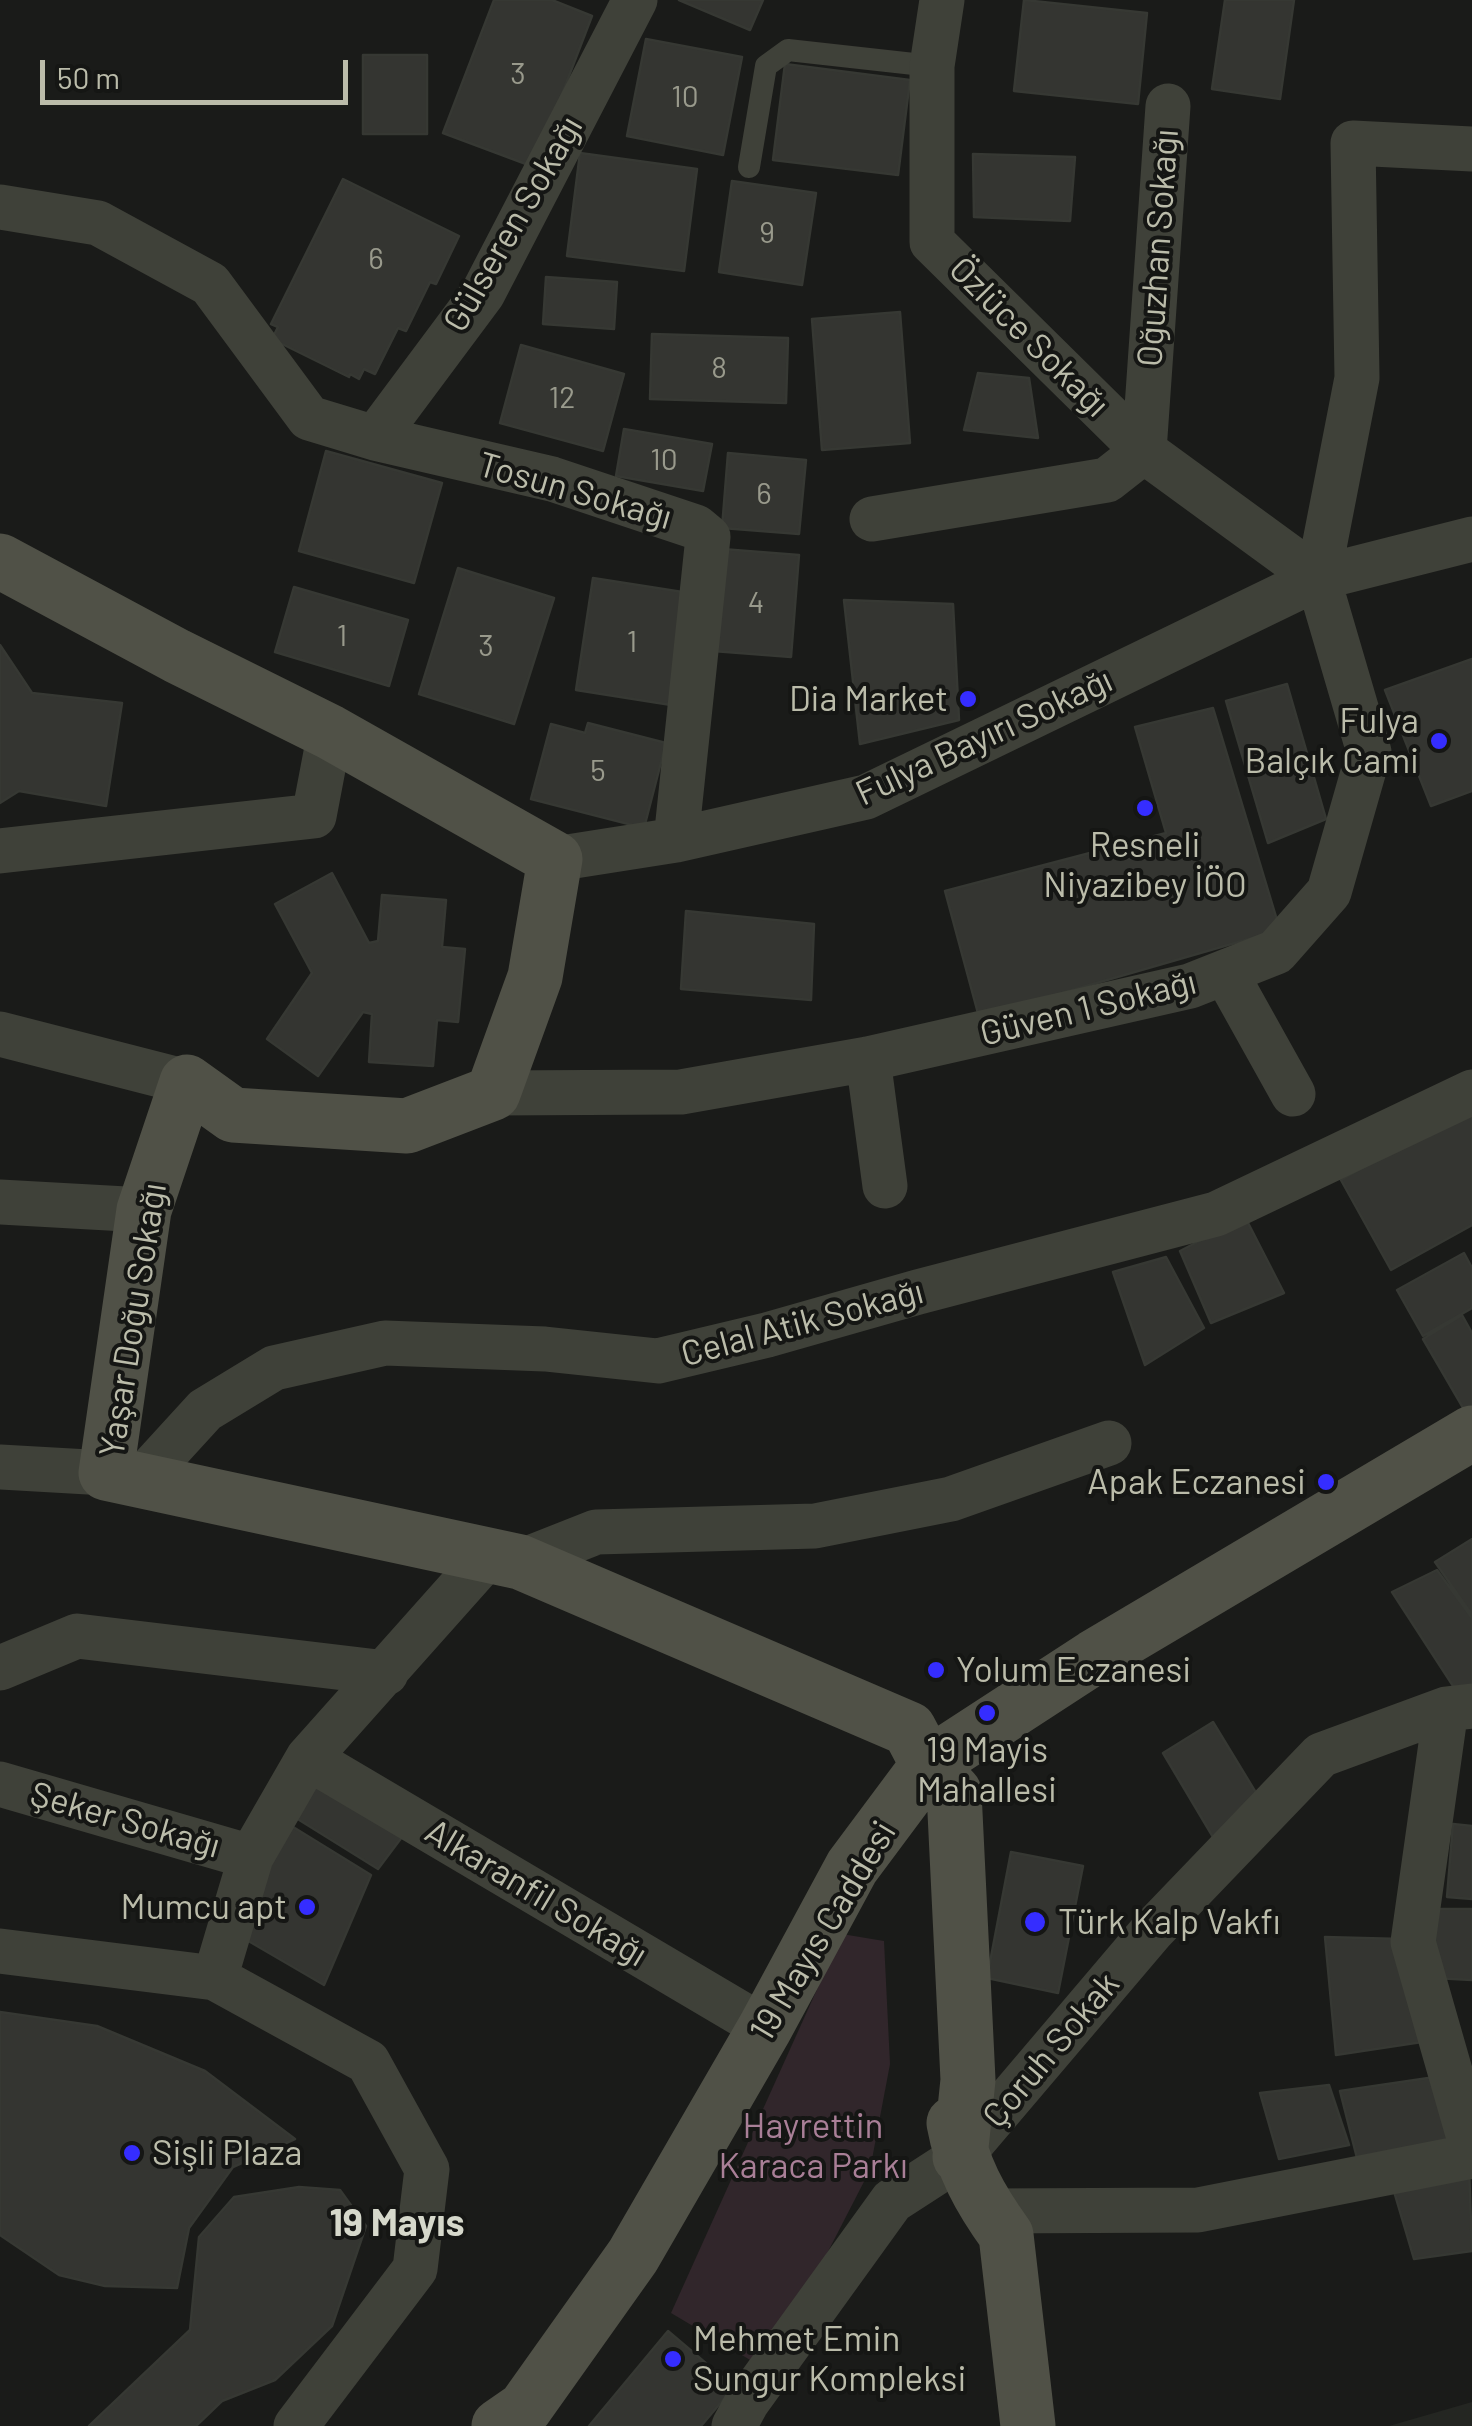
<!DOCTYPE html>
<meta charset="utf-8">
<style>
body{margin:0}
#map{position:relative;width:1472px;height:2426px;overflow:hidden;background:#1a1b19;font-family:Barlow,sans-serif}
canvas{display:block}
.scale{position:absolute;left:40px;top:60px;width:308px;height:45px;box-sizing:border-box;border:5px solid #bbbcaa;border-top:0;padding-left:12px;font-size:30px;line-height:35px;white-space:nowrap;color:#bbbcaa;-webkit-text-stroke:8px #151614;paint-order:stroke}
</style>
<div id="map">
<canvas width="1472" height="2426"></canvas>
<div class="scale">50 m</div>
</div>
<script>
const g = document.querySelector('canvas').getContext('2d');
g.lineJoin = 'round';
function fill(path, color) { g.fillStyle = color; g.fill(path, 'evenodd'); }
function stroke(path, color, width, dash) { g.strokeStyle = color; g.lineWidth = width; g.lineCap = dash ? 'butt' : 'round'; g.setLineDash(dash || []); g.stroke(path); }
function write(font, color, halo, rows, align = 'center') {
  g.font = font + ' Barlow,sans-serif'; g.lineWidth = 8; g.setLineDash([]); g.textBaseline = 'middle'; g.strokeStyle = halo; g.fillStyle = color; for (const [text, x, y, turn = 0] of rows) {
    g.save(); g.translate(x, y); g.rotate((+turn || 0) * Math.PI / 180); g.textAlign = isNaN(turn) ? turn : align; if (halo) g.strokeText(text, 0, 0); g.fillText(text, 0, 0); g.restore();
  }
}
const built = new Path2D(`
 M1472 2402V2426H1389Z`);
const green = new Path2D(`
 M842 1934 884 1941 890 2064 870 2170 767 2370 671 2313Z`);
const building = new Path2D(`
 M494 0H552L592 16 534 167 443 133Z
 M679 0H763L750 30Z
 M1024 0 1147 13 1138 104 1014 91Z
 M1225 0H1294L1280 99 1212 89Z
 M646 39 742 57 723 155 627 136Z
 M363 55H427V134H363Z
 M785 64 910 80 898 175 773 160Z
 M580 153 697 169 684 271 567 256Z
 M973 154 1075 157 1070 221 974 217Z
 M343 179 459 236 436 284 430 282 406 331 398 328 375 374 364 369 359 379 350 374 349 377 272 339 278 327 271 324Z
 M732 181 816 193 802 285 719 272Z
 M546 277 617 282 614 329 543 324Z
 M900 312 910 443 822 450 812 319Z
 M652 334 788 338 786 403 650 399Z
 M521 345 624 374 603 451 500 423Z
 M978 373 1029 378 1038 438 964 430Z
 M624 429 712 444 703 491 616 476Z
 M326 451 442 483 414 583 299 551Z
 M728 453 806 460 799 534 722 528Z
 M722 549 799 555 791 657 713 651Z
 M458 568 554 598 514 724 419 694Z
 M593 578 689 593 671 705 576 690Z
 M294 587 408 620 389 686 275 652Z
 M844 600 953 604 959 720 860 744Z
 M0 645 32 693 122 703 106 806 19 791 0 803Z
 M1472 659V791L1431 806 1385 690Z
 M1287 684 1326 819 1268 843 1226 701Z
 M1213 708 1280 930 979 1017 945 891 1166 833 1135 727Z
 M588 723 666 743 644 828 531 799 551 724 585 733Z
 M332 873 369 943 378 941 382 895 446 900 442 947 465 949 458 1022 437 1020 433 1066 369 1062 372 1014 363 1012 318 1076 267 1039 312 973 275 904Z
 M686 911 814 924 811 1000 681 989Z
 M1472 1106V1225L1391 1270 1341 1180Z
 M1245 1217 1284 1293 1211 1323 1180 1251Z
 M1464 1253 1472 1268V1308L1423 1336 1397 1290Z
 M1166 1257 1204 1328 1145 1365 1113 1272Z
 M1462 1315 1472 1333V1416L1469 1418 1423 1339Z
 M1472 1539V1615L1435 1562Z
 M1437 1570 1472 1618V1691L1457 1692 1392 1592Z
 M1213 1722 1264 1806 1213 1837 1163 1753Z
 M314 1778 405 1833 378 1869 288 1813Z
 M285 1822 371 1875 324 1985 245 1939Z
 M1453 1824 1472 1826V1899L1447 1897Z
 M1011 1852 1083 1866 1058 1993 987 1978Z
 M1436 1909H1472V1980L1434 1978Z
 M1325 1937 1401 1939 1422 2042 1336 2055Z
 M0 2012 97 2026 205 2071 295 2139 233 2167 189 2228 177 2288 105 2286 59 2275 0 2235Z
 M1435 2077 1449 2146 1357 2158 1340 2091Z
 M1329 2085 1349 2145 1279 2159 1260 2093Z
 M1469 2168 1472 2251 1414 2259 1393 2188Z
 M299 2187 340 2190 366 2226 332 2326 275 2380 222 2401 196 2426H89L190 2330 199 2237 234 2197Z
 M668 2331 734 2387 701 2426H589Z`);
const lane = new Path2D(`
 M749 167 766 66 788 50 932 66`);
const street = new Path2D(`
 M942 0 932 66V242L1144 451 1318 578
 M0 207 98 223 210 284 309 418 375 438 552 479 696 527 708 537 676 840
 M375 438 483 293 635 0
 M1144 451 1168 106
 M872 519 1107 480 1144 451
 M0 851 314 816 330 732
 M555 859 676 840 866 797 1318 578 1472 539
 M1225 972 1293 1094
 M0 1034 187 1082
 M868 1059 885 1186
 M493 1093 681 1092 868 1059 1190 986 1276 952 1329 892 1369 752 1318 578 1357 378 1353 143 1472 149
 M0 1202 144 1210
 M0 1467 106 1473
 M141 1480 205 1410 274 1368 385 1343 545 1349 658 1361 767 1335 918 1292 1216 1214 1472 1092
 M520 1562 596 1532 815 1526 951 1499 1109 1443
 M0 1668 77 1636 386 1673
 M1446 1709 1413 1942 1472 2148
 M308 1758 765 2028
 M0 1784 251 1857
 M0 1951 215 1978 368 2062 427 2169 415 2269 296 2426
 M215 1978 251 1857 308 1758 488 1556
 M989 2211 1198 2210 1472 2156
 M734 2426 747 2402 892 2201 960 2157 1152 1931 1321 1755 1446 1709 1472 1706`);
const secondary = new Path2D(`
 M0 561 177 656 330 732 555 859 535 977 493 1093 407 1126 233 1115 187 1082 144 1210 106 1473 520 1562 909 1729 928 1765 954 1792 968 2080 960 2157
 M954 2123C962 2167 980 2199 1006 2235L1028 2426
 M499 2426 525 2408 633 2256 765 2028 852 1867 928 1765 1094 1657 1472 1433`);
const markers = [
 [968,699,10,"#352dff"],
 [1439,741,10,"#352dff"],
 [1145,808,10,"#352dff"],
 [1326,1482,10,"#352dff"],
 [936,1670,10,"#352dff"],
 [987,1713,10,"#352dff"],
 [307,1907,10,"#352dff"],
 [1035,1922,12,"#352dff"],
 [132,2153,10,"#352dff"],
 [673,2359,10,"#352dff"]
];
const numberNames = [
 ["3",518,74],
 ["10",685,97],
 ["9",767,233],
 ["6",376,259],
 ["8",719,368],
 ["12",562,398],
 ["10",664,460],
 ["6",764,494],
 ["4",756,603],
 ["1",342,636],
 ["1",632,642],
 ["3",486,646],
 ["5",598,771]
];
const streetNames = [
 ["Gülseren Sokağı",513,224,-60],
 ["Oğuzhan Sokağı",1158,248,-86],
 ["Özlüce Sokağı",1029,337,45],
 ["Tosun Sokağı",575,491,16],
 ["Fulya Bayırı Sokağı",984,737,-25],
 ["Güven 1 Sokağı",1088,1008,-14],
 ["Yaşar Doğu Sokağı",133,1320,-81],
 ["Celal Atik Sokağı",802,1323,-15],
 ["Şeker Sokağı",125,1820,16],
 ["Alkaranfil Sokağı",536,1893,31],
 ["19 Mayıs Caddesi",823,1931,-59],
 ["Çoruh Sokak",1051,2050,-50]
];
const poiNames = [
 ["Dia Market",948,699],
 ["Fulya",1419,721],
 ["Balçık Cami",1419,761],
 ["Resneli",1145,845,"center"],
 ["Niyazibey İÖO",1145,885,"center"],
 ["Apak Eczanesi",1306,1482],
 ["Yolum Eczanesi",956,1670,"left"],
 ["19 Mayis",987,1750,"center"],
 ["Mahallesi",987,1790,"center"],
 ["Mumcu apt",287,1907],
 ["Türk Kalp Vakfı",1058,1922,"left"],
 ["Sişli Plaza",152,2153,"left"],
 ["Mehmet Emin",693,2339,"left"],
 ["Sungur Kompleksi",693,2379,"left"]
];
const parkNames = [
 ["Hayrettin",813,2126],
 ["Karaca Parkı",813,2166]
];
const neighbourhoodNames = [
 ["19 Mayıs",397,2223]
];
fill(built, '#242622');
fill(green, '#31262b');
fill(building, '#343531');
stroke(building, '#363833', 2.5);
stroke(lane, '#3f4139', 22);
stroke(street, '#3f4139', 45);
stroke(secondary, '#505147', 55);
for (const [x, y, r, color] of markers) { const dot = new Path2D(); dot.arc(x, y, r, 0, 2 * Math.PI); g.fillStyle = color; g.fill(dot); stroke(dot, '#151614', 4); }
write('30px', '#999a8c', null, numberNames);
write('35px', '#bbbcaa', '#151614', streetNames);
write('35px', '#bbbcaa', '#151614', poiNames, 'right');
write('35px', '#a97f97', '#151614', parkNames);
write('bold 38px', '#d6d8cb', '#151614', neighbourhoodNames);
</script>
